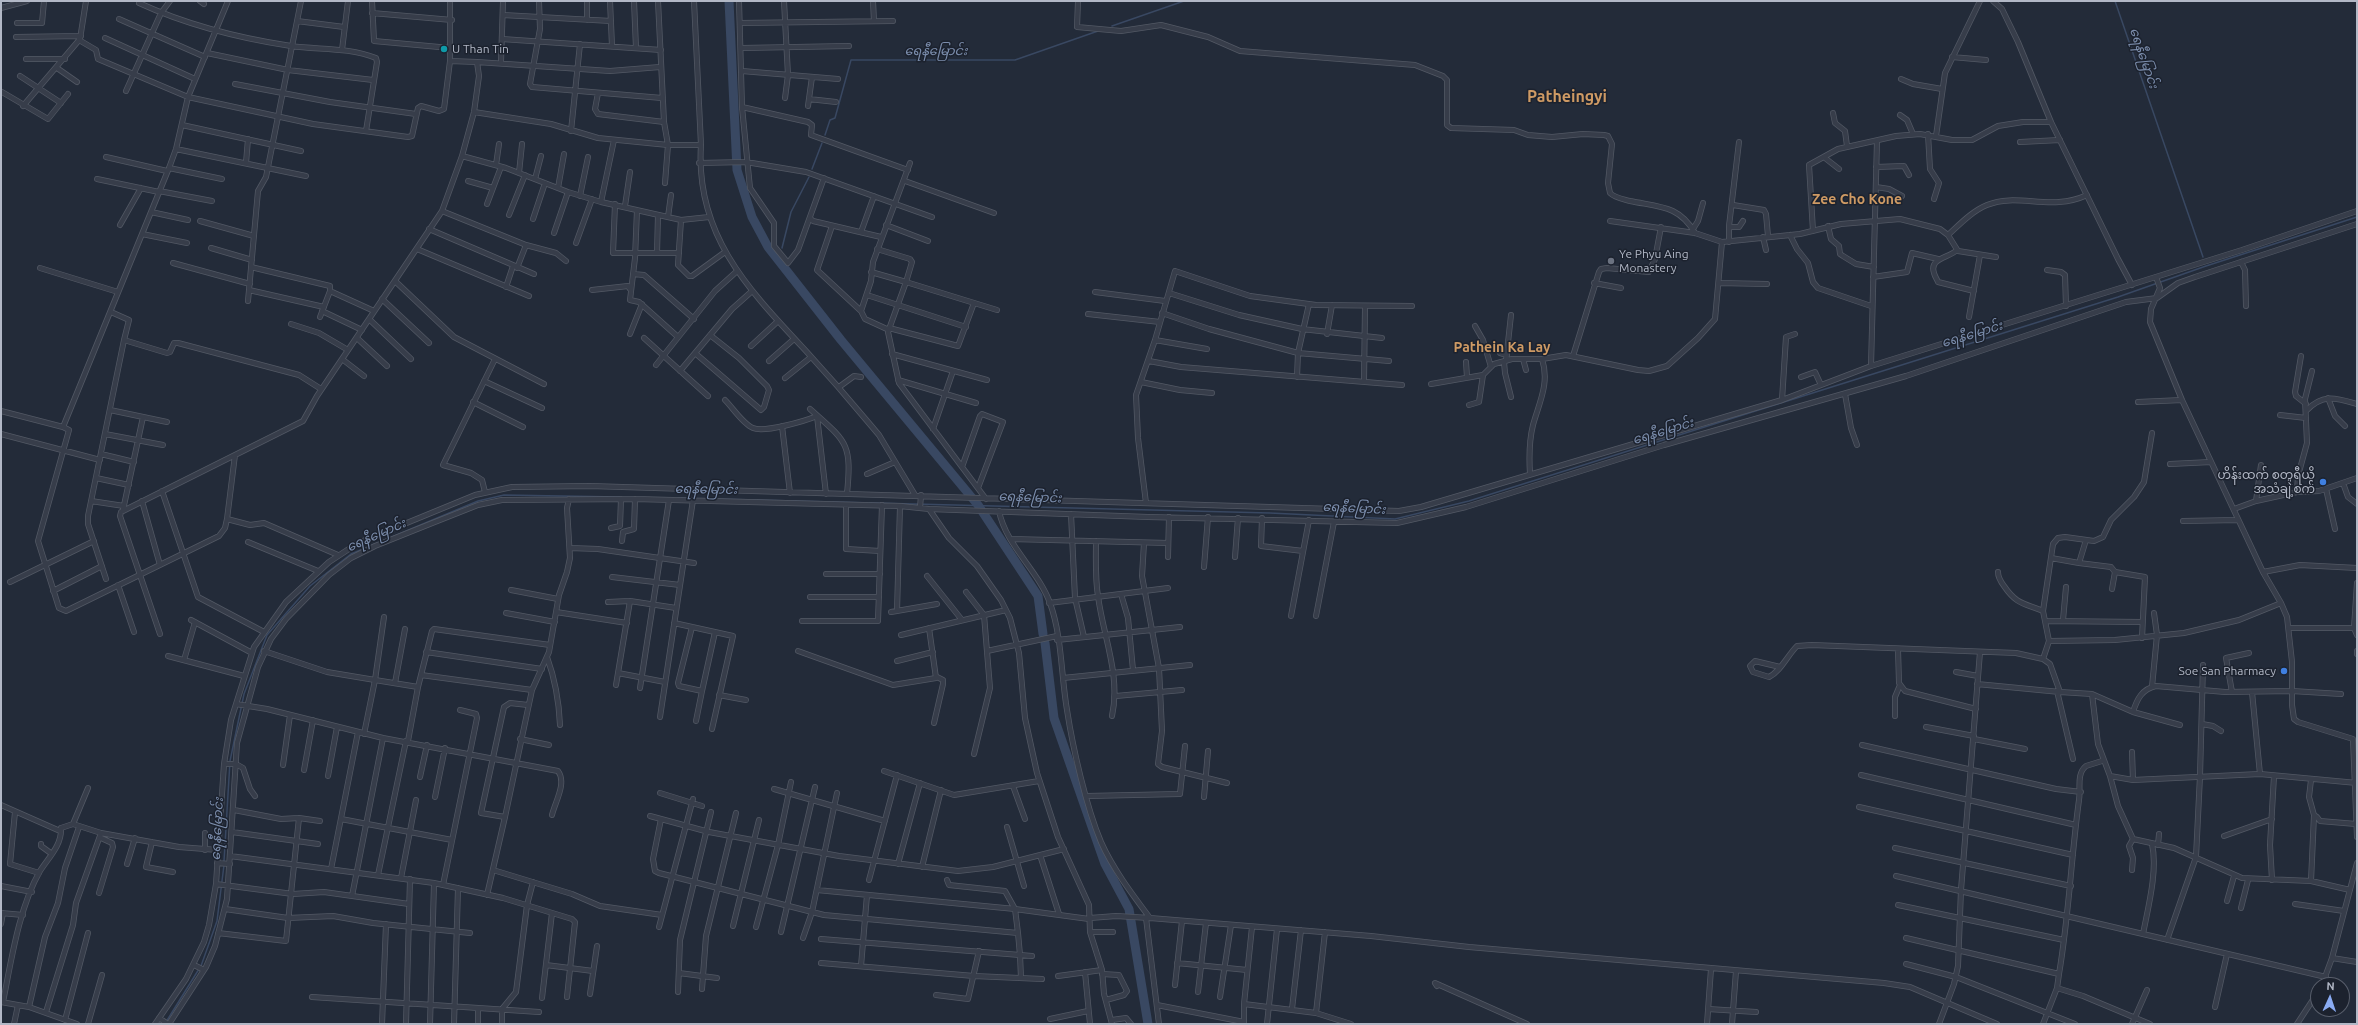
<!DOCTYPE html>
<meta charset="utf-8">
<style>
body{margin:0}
#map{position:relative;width:2358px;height:1025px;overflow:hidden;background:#232b39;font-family:Ubuntu,sans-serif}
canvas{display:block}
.frame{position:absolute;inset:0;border:2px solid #b2b8c6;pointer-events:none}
.north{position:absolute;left:2310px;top:977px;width:40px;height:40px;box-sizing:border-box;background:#1c222e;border:1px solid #585e6b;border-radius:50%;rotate:3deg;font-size:11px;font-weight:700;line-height:16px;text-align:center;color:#b2b8c6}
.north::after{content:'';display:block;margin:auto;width:14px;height:18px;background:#8aabf2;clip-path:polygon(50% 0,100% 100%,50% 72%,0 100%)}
</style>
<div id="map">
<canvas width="2358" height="1025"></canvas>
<div class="frame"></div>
<div class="north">N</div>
</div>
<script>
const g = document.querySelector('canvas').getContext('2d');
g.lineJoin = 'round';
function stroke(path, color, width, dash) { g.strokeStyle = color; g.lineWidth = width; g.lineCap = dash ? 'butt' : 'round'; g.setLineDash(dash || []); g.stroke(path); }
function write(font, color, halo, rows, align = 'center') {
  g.font = font + ' Ubuntu,"Noto Sans Myanmar",sans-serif'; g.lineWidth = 3; g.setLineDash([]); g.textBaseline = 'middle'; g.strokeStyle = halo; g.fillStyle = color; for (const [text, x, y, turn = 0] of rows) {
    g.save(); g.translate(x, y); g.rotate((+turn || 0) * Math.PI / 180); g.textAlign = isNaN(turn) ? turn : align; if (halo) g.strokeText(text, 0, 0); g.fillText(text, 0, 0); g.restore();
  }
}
const stream = new Path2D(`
 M2115 1 2203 257
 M1112 26 1184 1
 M825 135 830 120 835 118 851 60H1015L1098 31
 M812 169 822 143
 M782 248 791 212 809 177
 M779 261 780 256
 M2206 266 2357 217
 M678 498 1270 513 1395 519 1469 501 2118 297 2206 266
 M224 861 230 761 244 694 267 635 310 586 351 554 478 501 504 495 620 497
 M201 966 217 921 224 865
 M166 1022 199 969`);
const river = new Path2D(`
 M729 1 737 170 752 217 768 247 779 261 841 340 978 505 1038 596 1043 634
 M1045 643 1054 718 1105 864 1129 909 1148 1024`);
const street = new Path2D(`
 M200 1 204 4
 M228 1 188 97 176 149 169 168 63 427 69 430 38 541 59 608 66 611 219 536 225 528 227 519 235 455
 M372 1 374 41 450 48
 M539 1 540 29 530 84 532 87 662 98
 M587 1V20
 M610 1 612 46
 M634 1 636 48
 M658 1 664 122 668 145 665 183
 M694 1 701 145C695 235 749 290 806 351 827 374 848 398 868 422L879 435 915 495
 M739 1 742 107 750 188 774 223V246L788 263 798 250 824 178
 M784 1 788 75 785 98
 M873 1 874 21
 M1078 1 1077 27 1121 31 1161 25 1208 37 1240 51 1415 65 1443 76 1447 80V125L1451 128 1514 130 1528 135 1552 137 1583 134 1604 135 1608 136 1612 144 1608 183 1610 193C1615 198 1623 199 1630 201 1659 207 1679 205 1695 233
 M1993 1 2002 9 2018 42 2051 122 2118 259 2132 285
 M139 3C187 25 238 38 291 46 320 50 348 47 376 58L377 62 366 131
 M1 8 27 1
 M372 13 452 20
 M503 15 611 21
 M119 19 205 57
 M297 21 344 27
 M17 23H42L44 1
 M740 23 893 21
 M16 37 81 36
 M105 38 195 79
 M502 39 661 50
 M79 40 96 50 98 59 188 97 313 124 408 137 412 136 418 108 421 106 439 111 444 109 450 61
 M742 48 849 46
 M342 50 348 1
 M207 53 288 70 373 80
 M1952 57 1986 60
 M26 59H65
 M477 62 610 71 660 67
 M501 62 503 1
 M57 68 77 82
 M742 71 838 79
 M20 76 61 103
 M1901 79 1913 84 1942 89
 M235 84 330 102 416 114
 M126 91 161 13 170 1
 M2 92 48 119 68 94
 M598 93 595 109 598 114 664 122
 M809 99 836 102
 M23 106 80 39 86 1
 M808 106 812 77
 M742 107 808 122 812 125 811 135 908 170
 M474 112 551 124 598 138 668 145H701
 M1833 113 1835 123 1845 131 1847 146
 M1900 115 1907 120 1913 134
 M182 125 301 151
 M571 131 580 44
 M1928 134 1930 169 1939 183 1934 199
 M1936 136 1945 73 1980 1
 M2020 142 2060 140
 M176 149 306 176
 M462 156 506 168 568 192 601 202 681 220 709 217
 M106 157 167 171
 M1825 158 1839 169
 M246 163 248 139
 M699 163 746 162 806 172 932 217
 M496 165 499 144
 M1876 167 1904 166 1909 175
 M169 168 222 179
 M519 173 522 144
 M97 179 159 192
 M535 179 541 156
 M468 181 493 188
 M905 181 994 213
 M1876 187 1889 189 1902 196
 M558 188 564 154
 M159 191 212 201
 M580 196 588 157
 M601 202 614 140
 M487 204 501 167
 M615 204 613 253H679
 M1733 205 1764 210 1766 214 1768 236
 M625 206 630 172
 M637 210 635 258 630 300 639 302 678 337
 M442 211 526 245 556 253 566 261
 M151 212 188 220
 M509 215 525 175
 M668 217 671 195
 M533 219 545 183
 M811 219 813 221 881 237
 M681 220 678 265 689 276H692L725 252
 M200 221 254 236
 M120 225 141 188
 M886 225 928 241
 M832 226 817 270 861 311
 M1828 226 1831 239 1839 246 1840 254 1843 256 1856 264 1874 267
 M1729 227H1739L1743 221
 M429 229 534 274
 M1693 229 1698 221 1703 203
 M1813 231 1809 165 1838 149 1896 136 1920 134 1952 140H1972L1998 126 2023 122H2051
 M861 232 874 196
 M554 233 568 192
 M142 234 187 243
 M1790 235 1797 249 1808 263 1813 282 1818 288 1871 306
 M1948 235C1959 225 1972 211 1987 205 2018 192 2051 212 2087 195
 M1763 237 1766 250
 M1722 242 1800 234 1841 224 1900 219 1940 229 1948 235 1958 251 1996 257
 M1729 242V226L1739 142
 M576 243 592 199
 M211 248 252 260
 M417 249 529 296
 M1957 250C1949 258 1929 258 1934 273 1935 277 1937 279 1938 282L1974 291
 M657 253 658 215
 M2241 262 2245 270 2246 306
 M173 263 250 284
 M251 267 330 286V291L320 317
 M40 268 118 292
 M517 268 526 245
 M2047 270 2061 272 2065 275 2066 306
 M871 272 906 282 912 262 910 259 877 249
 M633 274 644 275 694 319
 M1873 277 1907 272 1912 253 1938 259
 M2156 277 2160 288 2151 309 2150 322 2182 400 2263 572 2281 603 2287 617 2292 662V705L2294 719 2298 722 2353 739 2357 837
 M395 281 454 337 544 384
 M1594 283 1621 288
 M1719 283 1767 284
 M506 287 513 266
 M249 290 324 307
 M592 290 628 286 630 289
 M330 291 374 311
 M1095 292 1165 301
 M1169 293 1239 315 1302 329 1382 338
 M867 295 966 327
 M382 299 429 343
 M248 301 258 191 266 177 301 1
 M322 311 362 330
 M111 312 129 320 124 340 167 353 170 352 174 343H178L299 375 321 389
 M1162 313 1209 329 1298 353 1389 361
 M1088 314 1160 322
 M1969 317 1980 255
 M369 319 411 359
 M291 324 319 333 348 350
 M1475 326 1483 340 1491 367
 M889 328 958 346 974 303
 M889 330 865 319 861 311 871 281 873 262 910 163
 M630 334 642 304
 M1327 334 1332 305
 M357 338 387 366
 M644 338 708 396
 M1155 340 1207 349
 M751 346 777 322
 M1498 347 1500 353 1507 355
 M695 353 761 410 764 407 769 390 767 386 739 358 710 335
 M892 354 987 380
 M1573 356 1599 272 1601 269 1607 268 1649 272 1655 259 1661 227
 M2301 356 2295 392 2296 396 2306 404
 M342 359 364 376
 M1523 359 1526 370
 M769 361 794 339
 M1149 361 1181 367 1402 385
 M1506 361 1511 315
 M1466 362 1467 377
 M1504 362 1505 373 1511 397
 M656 365 715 291 736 272
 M1871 366 1877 141
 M680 371 732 309 751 292
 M1297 377 1298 353 1309 304
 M1801 377 1815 372 1821 385
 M785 378 811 357
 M898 380 976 403
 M484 381 542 408
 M1141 382 1180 390 1212 393
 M1364 382 1365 306
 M1431 384 1483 375 1494 364 1512 359H1542L1566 355 1638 370 1649 371 1667 366 1698 338 1715 319 1722 242 1695 233 1610 221
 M839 387 854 376 861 377
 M1845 394 1851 428 1857 445
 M2328 398 2335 416 2345 426
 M725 400C733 408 743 424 753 428 764 433 805 421 817 416L821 419
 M1782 400 1786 337 1795 334
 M473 402 523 427
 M2138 402 2182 400
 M1469 405 1479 402 1483 375
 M810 409C847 442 852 443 847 494
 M110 410 167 422
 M1 411 63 427
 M2306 411C2323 393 2336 398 2357 404
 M2280 415 2306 418
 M817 416 826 494
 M782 426 790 493
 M933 429 953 371
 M1 434 100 460
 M105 434 163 445
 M101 454 134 462
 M2170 464 2211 462
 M962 467 980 416 982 414 1003 422 978 488
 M867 474 895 462
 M1530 474C1529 458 1529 441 1533 425 1539 403 1550 383 1542 359
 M96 478 129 485
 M2343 483 2348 497 2357 504
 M2326 489 2335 529
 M162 491 198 597 264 632
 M485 492 482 480 471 473 443 465 495 359
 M2297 492 2298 476 2307 443 2305 399 2312 371
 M986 499 899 383 888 332 906 282 997 310
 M91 501 124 506
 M142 501 160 565
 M2256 501 2261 465
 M1146 503 1138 438 1136 395 1155 340 1175 271 1250 296 1316 305 1412 306
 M846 505V549L880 551
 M920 508 921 495
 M929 509 1148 517 1397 523 1466 507 1664 445 1906 376 2126 302 2157 298 2178 283 2195 277 2357 224
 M2234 509 2256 501 2297 492 2319 491 2357 478
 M123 510 143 417
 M999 511C1006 546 1038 570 1050 603 1062 636 1061 675 1067 710 1073 749 1086 806 1101 842 1113 869 1132 894 1150 918
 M1071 514 1075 598 1084 637
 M1262 518 1261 546 1303 551
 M227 519 250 525 264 523 338 555
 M2183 521 2238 520
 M611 528 620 526 621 499
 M1011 539 1168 543
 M622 541 623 532 634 529 635 499
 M1096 541C1096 559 1095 578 1098 596 1103 636 1121 675 1112 716
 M248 542 318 571
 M1144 543 1142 576 1159 668 1162 731 1158 764 1162 767 1227 783
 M570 548 598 549 694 563
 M1168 557 1169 517
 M1235 557 1238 518
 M2051 558 2079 563 2086 540
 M2079 563 2111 567 2115 572 2145 577 2142 638
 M1204 567 1208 517
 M1998 572C1998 578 2001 582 2004 586 2017 605 2024 603 2043 611L2049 641 2043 659
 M2263 572 2300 565 2357 568
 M826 574H880
 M927 576 962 620
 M612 577 680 585
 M106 579 88 524V516L124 340
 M10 582 94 541
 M2357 583 2354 628 2357 635
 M118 585 134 632
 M2112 589 2115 572
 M511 590 558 599
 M53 591 102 566
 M966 592 984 615 990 688 974 754
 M1121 594 1128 618 1133 670
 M810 597H879
 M608 602 630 601 676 608
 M1049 603 1168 588
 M897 611 900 506
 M2043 611 2053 544 2058 538 2065 537 2094 541 2103 537 2111 520 2134 497 2144 482 2152 433
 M556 612 627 623
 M891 612 937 604
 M506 613 555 622
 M1291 616 1309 520
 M1316 616 1334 522
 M191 620 252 653
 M2063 620 2066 587
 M802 621H878L882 505
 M2046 621 2142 622
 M674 623 733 636 712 729
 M692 627 678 683 679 686 702 691 715 632
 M2289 628H2357
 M160 634 120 516 121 512 303 421 317 396 442 211 462 156 474 112 479 76 477 62 450 61V1
 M901 635 1006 610
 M1057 640 1180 627
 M2049 641 2115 640 2184 633 2239 620 2281 603
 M1898 649 1899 683 1905 691 1976 709
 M264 651 327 672 375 680 384 617
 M798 651 893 685 936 678 929 628
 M987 651 1057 636
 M426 652 542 669
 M2357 654V651
 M168 656 244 676
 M547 657C555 679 559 701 560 725
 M184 660 195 622
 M897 661 933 652
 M1780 667 1755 661 1750 666 1753 672 1769 677C1781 671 1787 656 1797 646L1812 645 2016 653 2043 659 2050 664 2060 692 2092 694 2098 744 2110 776 2133 780 2260 774 2357 783
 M1956 672 1978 676
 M618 673 665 682
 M421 675 532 690
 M1063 678 1190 665
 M395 683 405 629
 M1977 684 2060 692
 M616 685 630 601
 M418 687 432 631 434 629 550 645
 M2152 687 2157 635 2154 613
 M640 688 669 500
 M2057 691 2073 759
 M2232 692 2226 658 2249 653
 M2252 692 2260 774
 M2092 694 2133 712C2137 699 2142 689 2156 686L2225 692 2292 691 2341 694
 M719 695 746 700
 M1116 696 1182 690
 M236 704 267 709 383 738 558 771C567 783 555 802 552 815
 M528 705 510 703 504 707 481 813 505 817 532 690 549 652 559 595 567 572 570 558 567 508 569 499
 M2133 712 2180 725
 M1895 716V697L1900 685
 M660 717 693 500
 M696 721 702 691
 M934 723 943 684V680L937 677
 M2202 724 2213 726 2221 731
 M1926 727 1974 736
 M364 734 375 680 418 687 408 741
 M520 739 549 745
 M1974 739 2025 749
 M1862 745 2056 789 2081 792
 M2132 752 2133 780
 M225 764H236L243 768 250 789 255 796
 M283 765 290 715
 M304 770 313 720
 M884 771 954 795 1039 781
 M1861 775 2076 825
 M328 776 337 727
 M2110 776 2118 806 2133 839 2174 848 2242 878 2311 881 2350 890
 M420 777 427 745
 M2311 780 2309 797 2314 815 2317 817 2320 821 2356 824
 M1013 786 1025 819
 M774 789 885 821
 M660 793 702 806
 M1087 796 1180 794 1185 746
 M435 797 445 748
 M1204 797 1208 751
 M1 805 60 831 61 828 73 824 101 833 179 847 218 850
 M1859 807 2073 855
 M234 810 281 819 299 818 320 821
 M15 812 10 864 39 873
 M650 816 709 832 839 856 958 871 993 867 1064 849
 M341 819 452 840
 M661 819 653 859 655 871 659 873 824 915 1018 933 1015 909 817 890
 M73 824 88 788
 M1007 827 1024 886
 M232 832 318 844
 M205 833V850
 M2224 836 2272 819
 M152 842 146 867 173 872
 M41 844V846L52 854
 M2158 845 2159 834
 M1895 848 2071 886
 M1040 855 1059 914
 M230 856 434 883 503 898 572 919 575 922 567 997
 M217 863 230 864
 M127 864 135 838
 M898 864 920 783
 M922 867 941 790
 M331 869 358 732
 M493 870 572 894 600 906 662 915
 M2132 870 2133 858 2129 846 2133 839
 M378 875 406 741
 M1896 876 2326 977
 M401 878 416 800
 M869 880 897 775
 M947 880 949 885 1005 891 1015 909 1089 919
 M2272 880 2270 845 2274 776
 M2311 881 2314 815
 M216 884 293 894 324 892 409 904
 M443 885 477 718 476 714 460 710
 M1 886 32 892
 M99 893 113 847 112 843 101 838
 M487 895 505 817
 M352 896 383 738
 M2227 901 2234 876
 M2295 904 2344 911
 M1898 905 2064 940
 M2241 908 2248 880
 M225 909 288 918 333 916 373 923 470 933
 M1 913 23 915
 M1090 918 1116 916 1150 918 1371 936 1469 947 1884 983 1910 987 1997 1024
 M1146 918 1159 1024
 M1 924 3 913
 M733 926 759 820
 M659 927 693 799
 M756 927 778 845 791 782
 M781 932 815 787
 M1090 932H1113
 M218 933 286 941 299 818
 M2143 934C2148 908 2158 870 2152 844
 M803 938 812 912 837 793
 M1906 938 2059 974 2057 988 2043 1024
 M821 939 1020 955 1018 933
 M2167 940 2196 857 2200 776 2203 665
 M2332 958 2357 962
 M821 963 974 976 1042 979
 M1177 963 1247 970
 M1906 964 1956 977 2075 1024
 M194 965 204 970 206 967 215 946 227 899 237 743 258 667 271 639 286 619 329 575 351 558 375 546 430 524 478 505 502 500 635 499 900 506 929 509 949 538 977 566 1001 600 1010 618 1019 653 1025 718 1037 773 1058 837 1089 905 1090 932 1102 970 1104 994 1112 1024
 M546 965 593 971
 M861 966 867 895
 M1085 972 1090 1024
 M679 973 717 978
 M1102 974 1119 975 1127 991 1124 995 1106 1000
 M2059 974C2069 916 2071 858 2079 800 2081 789 2076 774 2086 766L2102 761
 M1058 976 1102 970
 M1021 978 1020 955 1032 956
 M1175 985 1182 921
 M2322 985 2332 958 2357 863
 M1437 986 1435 983 1527 1024
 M2057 988 2083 996 2150 1024
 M702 989 706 936 736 813
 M678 992 680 940 711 812
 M1198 992 1206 923
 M590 994 597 946
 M936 995 968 999 979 951
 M312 997 539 1012
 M1220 997 1231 925
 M542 998 552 913
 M1 1002 29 1007 77 1024
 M3 1002C11 962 19 907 40 871 49 857 62 845 61 828
 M1244 1004 1316 1013 1351 1024
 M1157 1005 1244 1022
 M29 1007 45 937 58 903 65 868 79 827
 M2215 1007 2227 954
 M1292 1009 1301 930
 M1708 1009 1756 1012
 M46 1012 73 925 76 903 101 833
 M1316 1013 1325 932
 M159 1018 168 1024
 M1050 1019 1088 1011
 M65 1020 88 933
 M1112 1020 1126 1018 1131 1024
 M14 1024 18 1005
 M88 1024 102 975
 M155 1024 186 979 204 942 209 925 216 884 224 764 231 720 254 647 286 602 329 562 358 543 475 495 512 487 590 486 1399 511 1421 507 1782 400 1871 366 2242 250 2357 211
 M169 1024 204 970
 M382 1024 386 924
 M406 1024 410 879
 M430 1024 434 883
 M454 1024 458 888
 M478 1024V1008
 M502 1024V1009L516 992 527 905 533 882
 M1244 1024V1004L1252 927
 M1267 1024 1277 929
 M1707 1024 1711 969
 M1732 1024 1736 971
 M1939 1024 1954 984 1958 966 1961 890 1980 652
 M2132 1024 2147 990
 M2297 1024 2318 992`);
const markers = [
 [444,49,4,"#0f9aa8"],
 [1611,261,4,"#6b7280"],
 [2323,482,4,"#3f7fe0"],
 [2284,671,4,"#3f7fe0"]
];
const poiNames = [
 ["U Than Tin",452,49],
 ["Ye Phyu Aing",1619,254],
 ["Monastery",1619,268],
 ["ဟိန်းထက် စတူရီယို",2315,475,"right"],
 ["အသံချဲ့စက်",2315,489,"right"],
 ["Soe San Pharmacy",2276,671,"right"]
];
const waterNames = [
 ["ရေနီမြောင်း",936,51],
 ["ရေနီမြောင်း",2144,58,71],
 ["ရေနီမြောင်း",1972,334,-17],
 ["ရေနီမြောင်း",1663,431,-17],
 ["ရေနီမြောင်း",706,489,1],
 ["ရေနီမြောင်း",1030,497,2],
 ["ရေနီမြောင်း",1354,508,3],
 ["ရေနီမြောင်း",376,535,-24],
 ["ရေနီမြောင်း",217,829,-87]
];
const quarterNames = [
 ["Zee Cho Kone",1857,199],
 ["Pathein Ka Lay",1502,347]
];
const districtNames = [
 ["Patheingyi",1567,97]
];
stroke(stream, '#394862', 1.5);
stroke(river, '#394862', 9);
stroke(street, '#525864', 6);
stroke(street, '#373d4a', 4.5);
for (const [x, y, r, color] of markers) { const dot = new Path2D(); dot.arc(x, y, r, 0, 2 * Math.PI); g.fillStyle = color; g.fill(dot); stroke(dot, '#1c222e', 1.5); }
write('12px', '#b2b8c6', '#1c222e', poiNames, 'left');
write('italic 13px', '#7b8dac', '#1c222e', waterNames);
write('bold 14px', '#ce9a64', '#1c222e', quarterNames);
write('bold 16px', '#ce9a64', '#1c222e', districtNames);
</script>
